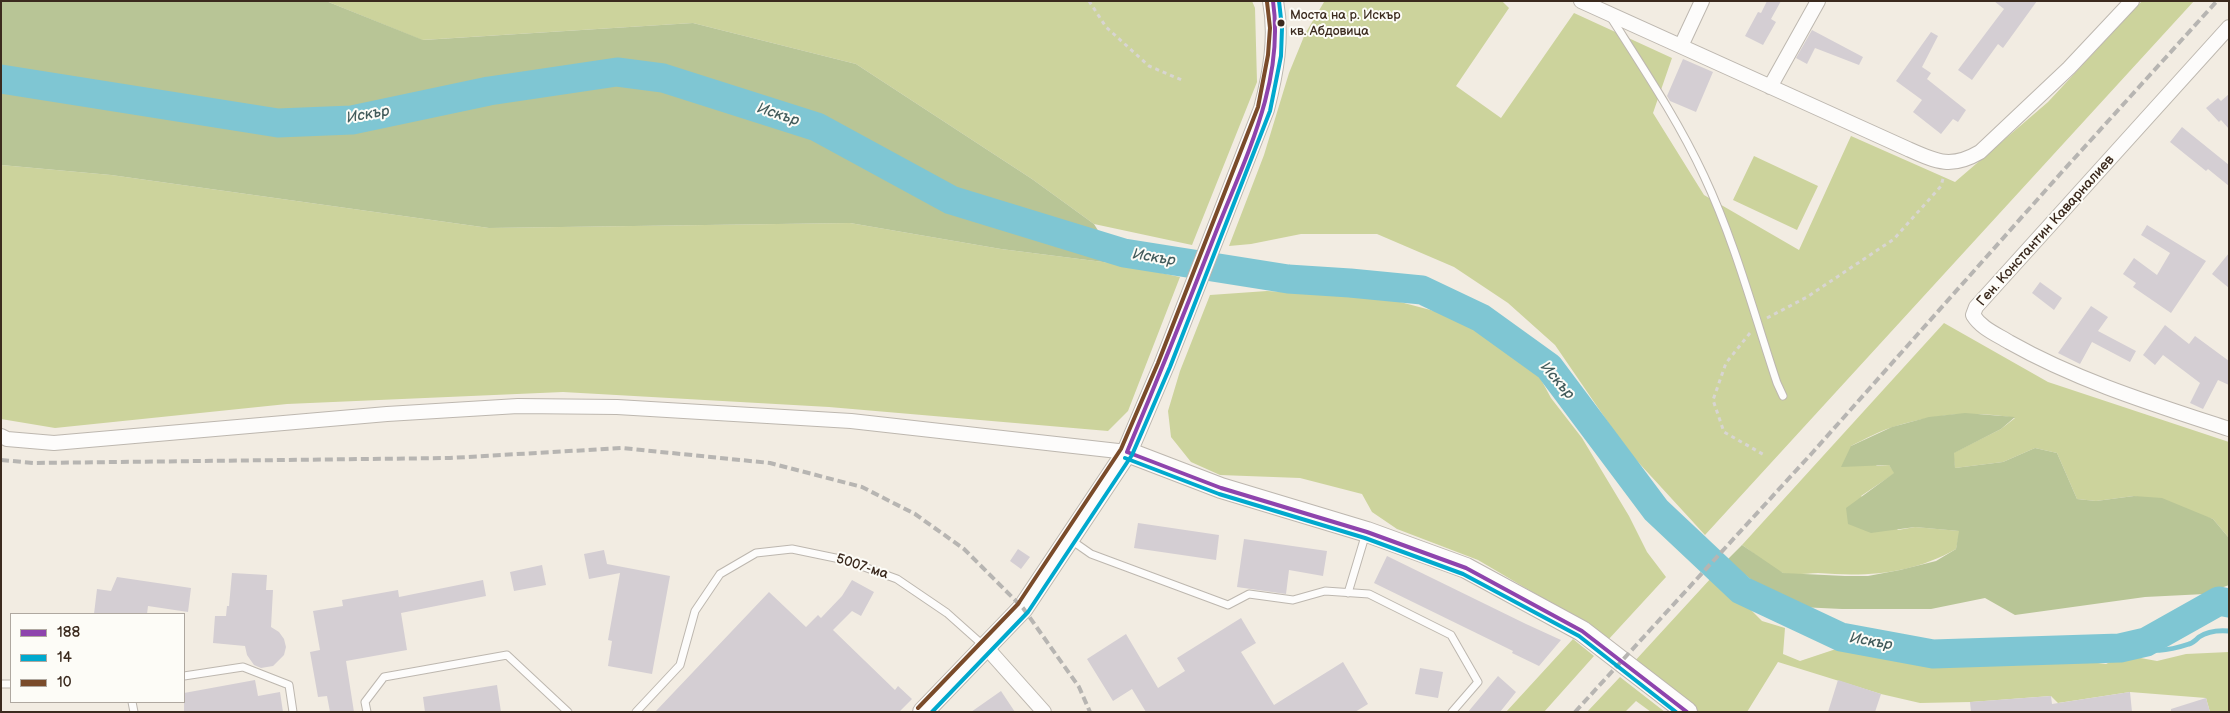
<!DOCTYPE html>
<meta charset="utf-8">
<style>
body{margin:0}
#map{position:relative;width:2230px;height:713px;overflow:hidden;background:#f2ece2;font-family:"Balsamiq Sans",sans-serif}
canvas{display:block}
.frame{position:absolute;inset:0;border:2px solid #3b2a1e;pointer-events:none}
.legend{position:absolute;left:10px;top:613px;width:175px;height:90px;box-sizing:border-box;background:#fdfcf7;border:1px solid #afa8a0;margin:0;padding:6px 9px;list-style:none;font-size:15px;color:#3b2a1e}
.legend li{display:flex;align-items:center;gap:10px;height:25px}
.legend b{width:25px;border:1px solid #afa8a0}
</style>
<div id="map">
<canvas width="2230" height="713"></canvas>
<div class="frame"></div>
<ul class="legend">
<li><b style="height:6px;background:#8e44ad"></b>188</li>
<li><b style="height:6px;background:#00a9ce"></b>14</li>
<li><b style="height:6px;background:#7a4b2a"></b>10</li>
</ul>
</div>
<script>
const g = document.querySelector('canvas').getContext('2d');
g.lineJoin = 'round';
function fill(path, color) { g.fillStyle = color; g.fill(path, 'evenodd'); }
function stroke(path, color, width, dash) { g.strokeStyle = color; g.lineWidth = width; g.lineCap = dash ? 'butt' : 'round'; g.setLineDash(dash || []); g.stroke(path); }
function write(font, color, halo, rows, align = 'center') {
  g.font = font + ' "Balsamiq Sans",sans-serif'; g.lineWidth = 4; g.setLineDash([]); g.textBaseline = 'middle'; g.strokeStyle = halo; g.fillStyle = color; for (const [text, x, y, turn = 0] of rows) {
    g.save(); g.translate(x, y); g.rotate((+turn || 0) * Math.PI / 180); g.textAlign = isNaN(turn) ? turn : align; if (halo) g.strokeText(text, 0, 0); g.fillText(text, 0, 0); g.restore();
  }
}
const green = new Path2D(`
 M326 1H1252L1255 8 1257 82 1192 245 1094 224 1032 179 856 64 693 23 422 40Z
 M1327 1H1502L1509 8 1456 86 1501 118 1574 13 1672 58 1653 113 1704 195 1799 250 1851 136 1955 182 2048 102 2142 1H2194L1705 535 1627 450 1555 345 1508 303 1454 267 1377 234H1301L1251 244 1229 246 1264 155 1289 73 1305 34 1324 2Z
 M1754 156 1818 186 1797 230 1733 200Z
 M1 165 111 175 489 228 850 223 1001 249 1119 264 1180 277 1128 411 1108 431 829 407 563 392 287 404 55 428 1 419Z
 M1267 291 1385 298 1461 318 1538 374 1551 398 1582 438 1629 516 1647 552 1666 577 1608 640 1585 623 1478 560 1397 529 1372 512 1362 494 1300 478 1220 475 1191 462 1171 437 1168 411 1180 371 1210 295Z
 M1944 323 2048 382 2229 442V538L2213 519 2134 496 2096 501 2077 499 2057 453 2035 448 2003 462 1955 468 1953 453 2001 429 2015 418C1974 410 1932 414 1893 427 1879 431 1865 439 1851 446L1877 466 1889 465 1895 473 1861 496 1898 530 1915 527 1960 531 1956 549C1912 574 1868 577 1818 573 1808 573 1793 576 1783 573 1774 570 1751 551 1742 545Z
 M1712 577 1725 584 1762 621 1785 628 1783 654 1800 661 1836 649 1920 661 2066 659 2106 664 2124 655 2157 661 2186 654 2229 652V712H2210L2206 698 2130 692 2058 703 2051 696 1971 702 1920 703 1881 694 1778 662 1747 712H1697L1633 663Z
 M1573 639 1594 656 1544 712H1506Z
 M1620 677 1665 712H1651L1636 701 1625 712H1587Z`);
const forest = new Path2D(`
 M1 1H326L423 40 693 23 856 64 1032 179 1094 224 1119 264 1001 249 850 223 489 228 111 175 1 165Z
 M1965 413 2015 417 2001 429 1954 453 1955 468 2003 462 2035 448 2057 453 2077 499 2096 501 2134 496 2162 498 2213 519 2229 538V585L2205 594 2145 597 2015 615 1985 598 1931 609H1842L1800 607 1770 595 1727 560 1742 545 1783 573 1845 576H1868L1900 570 1936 561 1956 549 1959 531 1915 527 1871 533 1848 524 1846 508 1894 473 1889 465 1841 467 1851 446 1892 427 1929 417Z`);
const stream = new Path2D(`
 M2219 601 2229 597
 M2129 646C2154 652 2165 652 2189 644 2193 643 2196 640 2199 637 2208 631 2218 630 2229 631`);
const river = new Path2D(`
 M1 79 278 123 352 120 489 91 617 72 663 78 817 127 951 200 1124 253 1288 279 1350 283 1422 290 1481 318 1549 367 1656 510 1741 590 1841 637 1933 654 2120 648 2146 642 2219 601 2229 603`);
const building = new Path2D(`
 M1767 1H1781L1771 19 1776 22 1763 45 1745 36 1758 12 1761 13Z
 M1994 1H2037L2003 48 1998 44 1972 80 1958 70 2004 9Z
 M1812 30 1863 57 1859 65 1815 48 1807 64 1796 58Z
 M1931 32 1938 36 1922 67 1931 73 1927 79 1966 110 1958 122 1953 119 1941 134 1913 112 1922 100 1896 81Z
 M1683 59 1713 72 1696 112 1670 101 1667 96Z
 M2229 94V129L2221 120 2219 122 2206 108 2218 98 2221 101Z
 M2182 127 2229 165V186L2208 169 2206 171 2170 142Z
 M2147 225 2206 261 2171 313 2133 287 2136 283 2123 274 2134 258 2157 275 2170 253 2141 235Z
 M2229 253V288L2212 274Z
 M2040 282 2062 298 2054 310 2032 293Z
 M2091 306 2108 317 2098 331 2136 351 2130 362 2092 342 2080 364 2058 353Z
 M2165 325 2189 344 2195 336 2229 361V385L2218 380 2203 409 2190 403 2200 383 2163 355 2155 365 2143 355Z
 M1138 523 1219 535 1216 560 1134 548Z
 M1244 539 1327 551 1323 576 1289 570 1286 594 1237 587Z
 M1018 549 1030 557 1021 569 1010 561Z
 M604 550 607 564 670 576 652 674 608 666 612 641 608 640 620 573 589 579 584 554Z
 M1387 556 1526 624 1561 640 1539 666 1512 653 1513 651 1374 583Z
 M542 565 546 585 514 591 510 572Z
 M232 573 267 575 266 590H273L271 627 279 632 284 639 286 647 284 655 273 666 261 668 254 665 247 655 245 646 213 643 215 616H226L227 606H229Z
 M117 577 191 588 188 612 148 606 147 614H94L97 589 111 591Z
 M483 580 486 596 401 613 407 650 346 661 354 712H330L327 696 318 697 310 652 320 650 313 611 343 606 342 600 398 590 399 597Z
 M852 580 874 592 861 616 852 611 833 630 895 690 898 686 912 699 899 712H655L769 592 806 627 818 615 821 618 842 596Z
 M1241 618 1256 643 1241 652 1274 705 1343 662 1368 704 1355 712H1146L1132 689 1113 701 1087 659 1126 634 1158 688 1185 671 1177 658Z
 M1420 668 1443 672 1438 698 1415 694Z
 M1498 676 1516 692 1500 712H1468Z
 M255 680 258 696 280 692 283 712H184V693Z
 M1838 680 1881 694 1875 712H1828Z
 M497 685 501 712H425L423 697Z
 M1001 691 1015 712H971Z
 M2130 692 2132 712H1971L1970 702 2051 696 2052 704Z
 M2206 698 2210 712H2171V709Z`);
const path = new Path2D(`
 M1089 1 1106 27 1149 66 1184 81
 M1767 318 1807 297 1894 239 1941 186 1944 175
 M1750 333 1726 363 1713 400 1724 432 1766 456`);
const lane = new Path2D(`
 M1610 16C1643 68 1678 120 1704 176 1735 242 1754 314 1777 383L1783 396
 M1071 540 1091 554 1228 605 1249 594 1293 600 1325 591 1369 594 1451 635 1478 682 1452 712
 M1348 593 1366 533
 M184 676 243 667 289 685 293 712
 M1 684H11
 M132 702 134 712
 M367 712 365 702 384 677 507 655 568 712
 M636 712 680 665 695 611 720 574 756 553 792 549 845 560 897 579 947 613 984 646`);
const street = new Path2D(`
 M1581 1 1908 149C1937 162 1951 169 1980 152L2069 68 2132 1
 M2229 27 1976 307 1973 315C1981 328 1996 334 2009 342 2078 381 2153 404 2229 429
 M1681 46 1702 1
 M1770 87 1818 1
 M1 436 7 439 54 443 387 414 518 406 617 407 851 421 1127 452
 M986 647 1044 712`);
const secondary = new Path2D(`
 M1127 452 1221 488 1367 532 1466 568 1582 631 1687 712
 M923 712 1023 608 1127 452 1164 365 1264 109C1273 74 1280 37 1273 1`);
const rail = new Path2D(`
 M1 460 34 463 450 458 622 448 770 463 862 487 915 514 964 549 1023 608 1079 687 1090 712
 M1575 712 1813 452 2061 173 2217 1`);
const bus1 = new Path2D(`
 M1127 452 1221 488 1367 532 1466 568 1582 631 1687 712
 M1127 452C1157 381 1186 309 1214 237 1243 162 1285 84 1273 1`);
const bus2 = new Path2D(`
 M1125 458 1219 494 1365 538 1463 574 1579 636 1676 712
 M932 712 1028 612 1132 455 1170 367 1270 111 1281 56 1282 28 1279 1`);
const bus3 = new Path2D(`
 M918 708 1018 604 1121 449 1158 363 1258 107 1268 55 1270 28 1267 2`);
const markers = [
 [1281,23,4.5,"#3b2a1e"]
];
const busNames = [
 ["Моста на р. Искър",1290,16],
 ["кв. Абдовица",1290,32]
];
const streetNames = [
 ["Ген. Константин Каварналиев",2046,231,-48],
 ["5007-ма",862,567,18]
];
const waterNames = [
 ["Искър",368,115,-10],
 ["Искър",778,115,18],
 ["Искър",1154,258,9],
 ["Искър",1557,381,49],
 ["Искър",1871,642,10]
];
fill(green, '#ccd39c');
fill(forest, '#b8c596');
stroke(stream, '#7fc6d3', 5);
stroke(river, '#7fc6d3', 29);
fill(building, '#d4ced3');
stroke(lane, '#bdb7af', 9);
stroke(street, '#bdb7af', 16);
stroke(secondary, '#bdb7af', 22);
stroke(path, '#d8d5d2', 3, [4, 4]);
stroke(lane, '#fdfcfb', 7);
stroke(street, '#fdfcfb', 14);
stroke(secondary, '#fdfcfb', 20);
stroke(rail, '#b7b5b2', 4, [8, 4]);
stroke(bus1, '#8e44ad', 4);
stroke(bus2, '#00a9ce', 4);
stroke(bus3, '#7a4b2a', 4);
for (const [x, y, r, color] of markers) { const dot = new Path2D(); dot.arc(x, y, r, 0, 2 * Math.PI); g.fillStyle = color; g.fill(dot); stroke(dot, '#fdfcf7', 2); }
write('13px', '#3b2a1e', '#fdfcf7', busNames, 'left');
write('14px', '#3b2a1e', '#fdfcf7', streetNames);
write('italic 15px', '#425b5b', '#fdfcf7', waterNames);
</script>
